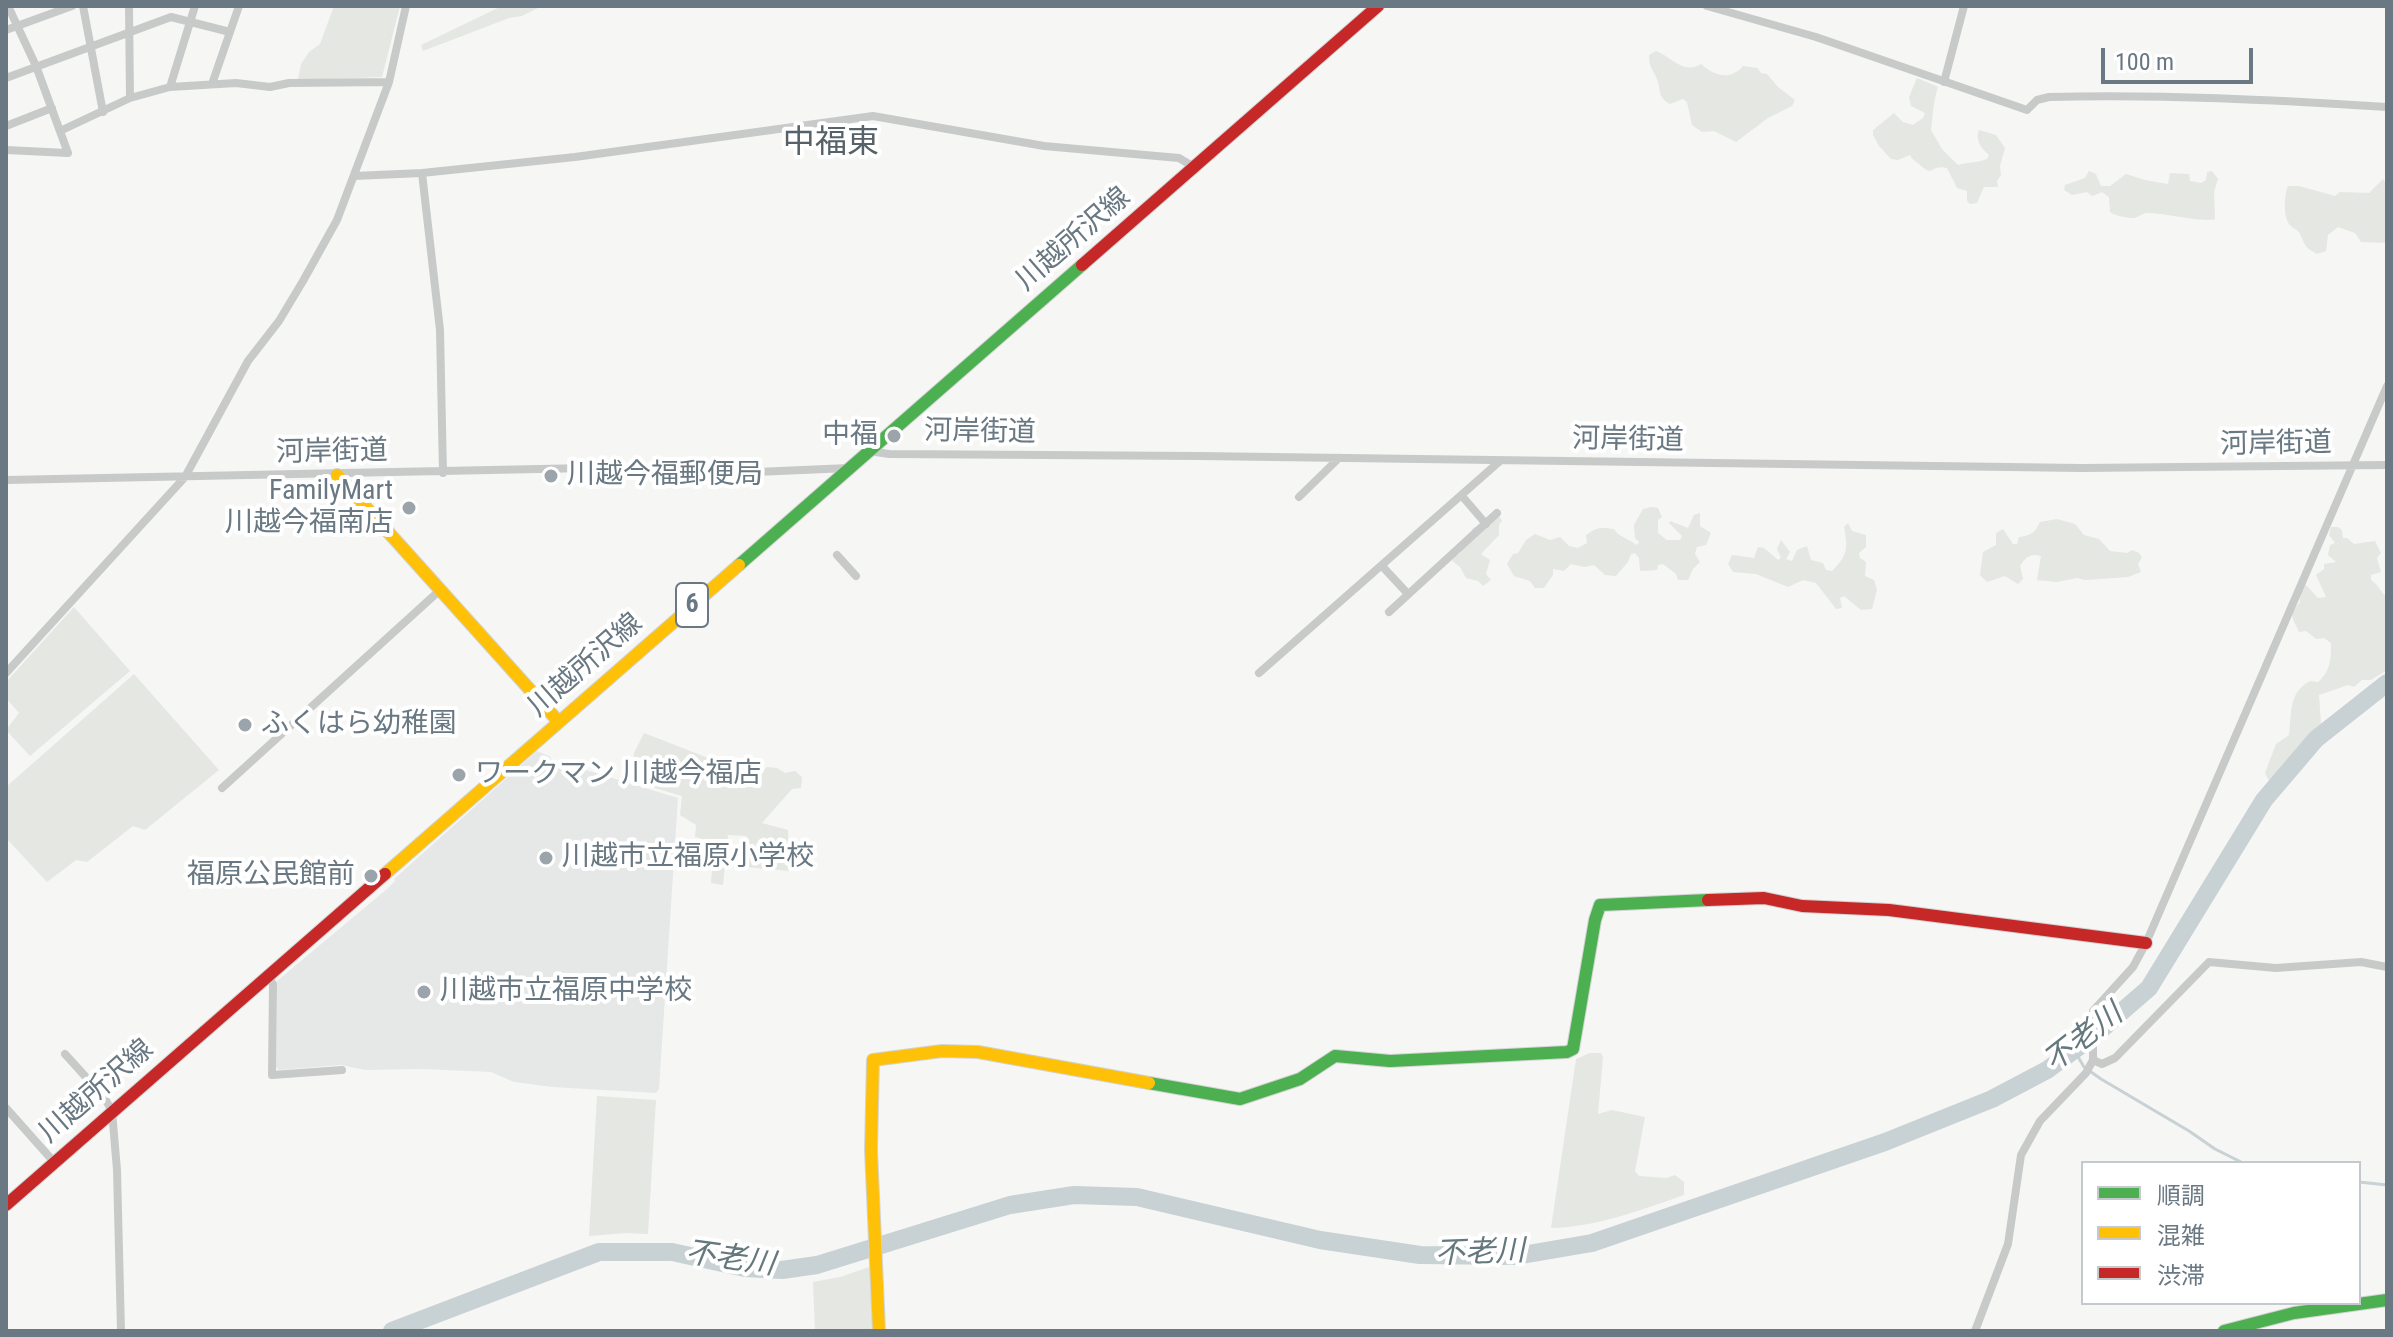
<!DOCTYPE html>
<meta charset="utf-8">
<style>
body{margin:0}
#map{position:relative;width:2393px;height:1337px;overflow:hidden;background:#f6f6f5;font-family:"Roboto Condensed","Noto Sans JP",sans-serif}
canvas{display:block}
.frame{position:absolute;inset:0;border:8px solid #697882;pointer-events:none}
.legend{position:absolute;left:2081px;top:1161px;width:280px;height:144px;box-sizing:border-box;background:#fff;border:2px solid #c3c9cd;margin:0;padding:10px 14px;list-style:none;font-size:24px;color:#697882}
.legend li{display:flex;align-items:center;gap:16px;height:40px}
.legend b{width:40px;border:2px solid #c3c9cd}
.scale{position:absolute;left:2101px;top:48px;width:152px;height:36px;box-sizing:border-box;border:4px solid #697882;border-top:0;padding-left:10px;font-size:24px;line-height:28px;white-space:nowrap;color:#697882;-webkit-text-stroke:6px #fff;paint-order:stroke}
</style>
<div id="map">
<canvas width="2393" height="1337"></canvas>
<div class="frame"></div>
<ul class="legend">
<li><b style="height:10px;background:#4caf50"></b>順調</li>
<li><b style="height:10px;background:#ffc107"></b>混雑</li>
<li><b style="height:10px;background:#c62828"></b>渋滞</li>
</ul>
<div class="scale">100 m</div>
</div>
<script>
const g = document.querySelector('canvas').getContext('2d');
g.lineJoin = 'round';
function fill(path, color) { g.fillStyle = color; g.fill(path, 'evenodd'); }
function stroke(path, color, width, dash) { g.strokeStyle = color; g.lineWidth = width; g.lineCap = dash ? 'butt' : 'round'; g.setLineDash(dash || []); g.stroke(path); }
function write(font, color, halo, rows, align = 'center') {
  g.font = font + ' "Roboto Condensed","Noto Sans JP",sans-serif'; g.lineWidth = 8; g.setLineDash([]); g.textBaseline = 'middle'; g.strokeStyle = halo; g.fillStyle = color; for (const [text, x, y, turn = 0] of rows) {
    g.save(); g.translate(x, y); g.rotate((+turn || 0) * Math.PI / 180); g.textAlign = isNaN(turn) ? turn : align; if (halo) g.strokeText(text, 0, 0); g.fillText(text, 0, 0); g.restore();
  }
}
const built = new Path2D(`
 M537 751 551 757 550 759 678 798 659 1089 656 1093 552 1087 514 1082 491 1072 422 1069 365 1070 341 1065 279 1070 276 1067 277 981 387 889 395 881 394 879Z`);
const green = new Path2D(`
 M334 6H400L382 77 298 80 301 64 309 52 320 44Z
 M502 6H542L522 16 509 18 423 51 421 45Z
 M1656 51C1672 57 1683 75 1701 64 1714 76 1731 81 1743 66L1757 68 1761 73 1767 74 1778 87 1795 100 1792 106 1768 118 1736 142 1714 131 1702 132 1692 125 1687 102 1683 99 1670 104C1656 97 1662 87 1655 75 1651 67 1649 65 1649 55Z
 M1917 78 1938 87C1933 102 1933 115 1931 130L1942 149 1958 165C1969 162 1977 163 1987 159L1989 155C1981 148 1975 141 1979 130L1996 135 2005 148 2000 166 2001 175 1997 181 1998 187H1984L1977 203 1970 204 1967 201V191L1957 188 1947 168C1929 164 1935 179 1919 164 1915 161 1912 159 1910 155L1898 160 1891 159 1879 146 1873 135V130L1894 113 1903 122 1913 125 1923 118 1925 113 1911 106 1909 97Z
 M2089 171 2096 174 2101 186H2110L2126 174 2145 180 2168 184 2170 173 2189 174 2190 181 2201 183 2206 180 2207 172 2212 171 2218 179 2214 192 2215 219C2200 223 2163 212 2146 213 2142 214 2138 217 2134 218 2127 218 2116 216 2110 212L2109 197 2102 192 2092 196 2087 192 2072 195 2064 190 2065 185 2085 178Z
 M2383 179 2387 184V243L2361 242 2355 233 2338 227 2328 235 2326 251 2317 254C2304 247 2306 246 2300 234 2297 228 2294 230 2290 225 2283 218 2284 195 2288 186H2299L2335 196 2340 192 2369 193Z
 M1652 507 1658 508 1662 517 1658 520V533L1667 540H1680L1682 536 1669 523 1670 521 1688 528 1694 515 1700 513V526L1711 533 1706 545 1697 547 1695 554 1700 562 1693 569 1688 580H1678L1676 574 1663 564 1658 565 1657 570 1640 571 1639 558 1635 553 1631 554 1628 562 1616 576 1605 575 1594 565 1584 567 1571 564 1564 571 1553 569V575L1544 588H1535L1530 581 1514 576 1507 564 1513 554 1518 553 1526 540 1535 534 1550 540 1560 537 1569 546 1578 548 1587 543 1586 535C1597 527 1601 527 1614 529L1618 534 1637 545 1639 542 1635 538 1634 525 1643 509Z
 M1499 516 1502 521 1499 525V535L1481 554 1490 560 1486 574 1491 580 1483 586 1478 581 1466 578 1460 567 1450 559 1460 553 1473 528Z
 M2057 519 2075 524 2084 535 2099 539 2110 551 2127 553 2132 550 2139 553 2142 557 2138 564 2141 572 2128 577 2085 580 2077 578 2057 582 2037 580 2041 556C2030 553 2026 557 2020 566L2023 579 2018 584 2005 576 1987 582 1980 575 1983 552 1996 545V533L2003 529 2013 544H2017L2019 537C2030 536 2036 532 2040 522Z
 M1848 523 1852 531 1866 535V547L1859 553 1860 558 1866 562 1865 576 1874 580 1877 590 1872 609 1861 610 1844 596 1840 598 1842 608 1836 609 1816 583 1803 580 1788 587 1756 574 1733 572 1728 564 1732 555 1754 558 1758 547 1764 548 1778 560 1781 558 1777 549 1781 540 1790 552 1786 559 1792 561 1797 550 1807 546 1811 560 1823 563 1826 570 1832 571C1848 555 1848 548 1844 527Z
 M2331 527H2338L2342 530 2343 538H2347L2354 544 2375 541 2381 553 2377 558 2381 572 2371 575V580C2379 585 2380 592 2387 597V670L2371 680H2362L2354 687 2348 685 2319 695 2321 723C2312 735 2305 737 2310 753L2306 758 2295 760 2291 764 2292 772 2285 778 2279 777 2269 781 2265 773 2276 744 2289 735C2292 713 2288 693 2310 681L2318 682C2331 671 2331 658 2331 643L2324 638 2316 639 2306 631 2299 632C2293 617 2287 616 2300 602L2299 595 2303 586 2306 585 2318 598 2326 597 2316 575 2324 569V564L2336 562 2328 555 2330 545 2335 543 2329 535Z
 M74 607 130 671 30 756 6 730 19 713 6 698V682Z
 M134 674 219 770 145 830 133 826 87 862 76 860 47 882 6 838V787Z
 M644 733 757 777 767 767 777 768 785 773 795 771 802 777 801 788 792 789 762 823 788 830 789 871 746 867 747 836 728 835 723 885 711 883 714 842 695 837 696 825 680 815 682 796 648 786 632 774 634 753Z
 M1590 1053H1601L1603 1057 1598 1114 1612 1110 1645 1117 1635 1171 1639 1176 1666 1178 1675 1175 1684 1182V1195C1641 1210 1597 1227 1551 1228L1576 1059Z
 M597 1096 656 1100 648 1234 626 1233 589 1236Z
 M872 1266 875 1331H815L813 1282 840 1277Z`);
const stream = new Path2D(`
 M2074 1050 2084 1067 2101 1079 2189 1131 2215 1149 2243 1163
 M2359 1182 2387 1185`);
const river = new Path2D(`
 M392 1331 599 1252H672L745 1268 782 1270 817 1265 1010 1205 1074 1195 1137 1197 1320 1240 1420 1255 1516 1256 1592 1243 1885 1142 1992 1099 2047 1070 2096 1034 2149 988 2264 800 2316 739 2387 683`);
const street = new Path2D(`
 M83 6 103 112
 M129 6 130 98
 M1707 6 1816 37 2027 110 2037 100 2049 97C2162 94 2274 100 2387 107
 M6 30 72 6
 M6 78 171 17 230 32
 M1944 82 1964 6
 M212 84 239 6
 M170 87 195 6
 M6 126 52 108
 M60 131 130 98 170 87 236 83 270 87 289 83 389 82
 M6 150 68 153 36 66 8 6
 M422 173 440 330 443 473
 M354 176 422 173 575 157 873 116 1044 146 1179 158 1194 167
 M869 451 889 454 1199 456 2081 468 2387 465
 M6 480 587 468 756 472 849 468
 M1462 496 1486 524
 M1299 497 1339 458
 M837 555 856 576
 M1382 566 1408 594
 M1389 612 1497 513
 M6 673 185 477 248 361 279 321 303 281 337 220 389 82 406 6
 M1259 673 1500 461
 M222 788 439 591
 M268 976 273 984 272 1075 342 1070
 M65 1054 104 1097 112 1111 117 1170 121 1331
 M2093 1060 2102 1064 2115 1058 2209 962 2276 968 2361 962 2387 967
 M6 1108 54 1162
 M1975 1331 2008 1244 2021 1155 2040 1121 2086 1073 2093 1060V1011L2133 967 2146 943 2387 386`);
const fast = new Path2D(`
 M739 565 1082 265
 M1149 1083 1240 1099 1300 1079 1335 1056 1390 1061 1567 1052 1573 1049 1595 920 1600 905 1708 900
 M2224 1331 2294 1313 2387 1300`);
const slow = new Path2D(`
 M337 475 558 721
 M385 874 739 565
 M879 1331 871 1150 873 1060 942 1051 978 1052 1149 1083`);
const jam = new Path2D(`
 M1082 265 1378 6
 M1708 900 1764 898 1802 906 1889 910 2146 943
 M6 1205 385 874`);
const markers = [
 [894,436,8,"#9aa4aa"],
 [551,476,8,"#9aa4aa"],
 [409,508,8,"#9aa4aa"],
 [245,725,8,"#9aa4aa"],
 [459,775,8,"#9aa4aa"],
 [546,858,8,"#9aa4aa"],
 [371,876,8,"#9aa4aa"],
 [424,992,8,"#9aa4aa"]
];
const shields = [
 [692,605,32]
];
const shieldNames = [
 ["6",692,605]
];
const streetNames = [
 ["川越所沢線",1074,240,-41],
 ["河岸街道",980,433,1],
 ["河岸街道",1628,441,1],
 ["河岸街道",2276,445,-1],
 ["河岸街道",332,453,-1],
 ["川越所沢線",586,666,-41],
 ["川越所沢線",97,1092,-41]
];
const poiNames = [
 ["中福",878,436,"right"],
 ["川越今福郵便局",567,476],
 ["FamilyMart",393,492,"right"],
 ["川越今福南店",393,524,"right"],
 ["ふくはら幼稚園",261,725],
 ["ワークマン 川越今福店",475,775],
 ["川越市立福原小学校",562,858],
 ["福原公民館前",355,876,"right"],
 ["川越市立福原中学校",440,992]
];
const waterNames = [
 ["不老川",2084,1039,-38],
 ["不老川",1480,1254,-2],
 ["不老川",730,1260,8]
];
const quarterNames = [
 ["中福東",831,144]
];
fill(built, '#e6e7e7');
fill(green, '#e5e7e3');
stroke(stream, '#c8d1d3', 3);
stroke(river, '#c8d1d3', 18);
stroke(fast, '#d2d3d3', 14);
stroke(slow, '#d2d3d3', 14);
stroke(jam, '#d2d3d3', 14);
stroke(street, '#c8caca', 8);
stroke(fast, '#4caf50', 12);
stroke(slow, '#ffc107', 12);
stroke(jam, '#c62828', 12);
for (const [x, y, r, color] of markers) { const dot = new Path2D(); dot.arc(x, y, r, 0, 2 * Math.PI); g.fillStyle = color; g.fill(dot); stroke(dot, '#fff', 3); }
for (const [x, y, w] of shields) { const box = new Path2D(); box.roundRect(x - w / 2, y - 22, w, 44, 6); g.fillStyle = '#fff'; g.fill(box); stroke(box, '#697882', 2); }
write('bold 26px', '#697882', null, shieldNames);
write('28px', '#697882', '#fff', streetNames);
write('28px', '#697882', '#fff', poiNames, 'left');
write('italic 30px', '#65787e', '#fff', waterNames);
write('32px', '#566168', '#fff', quarterNames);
</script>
